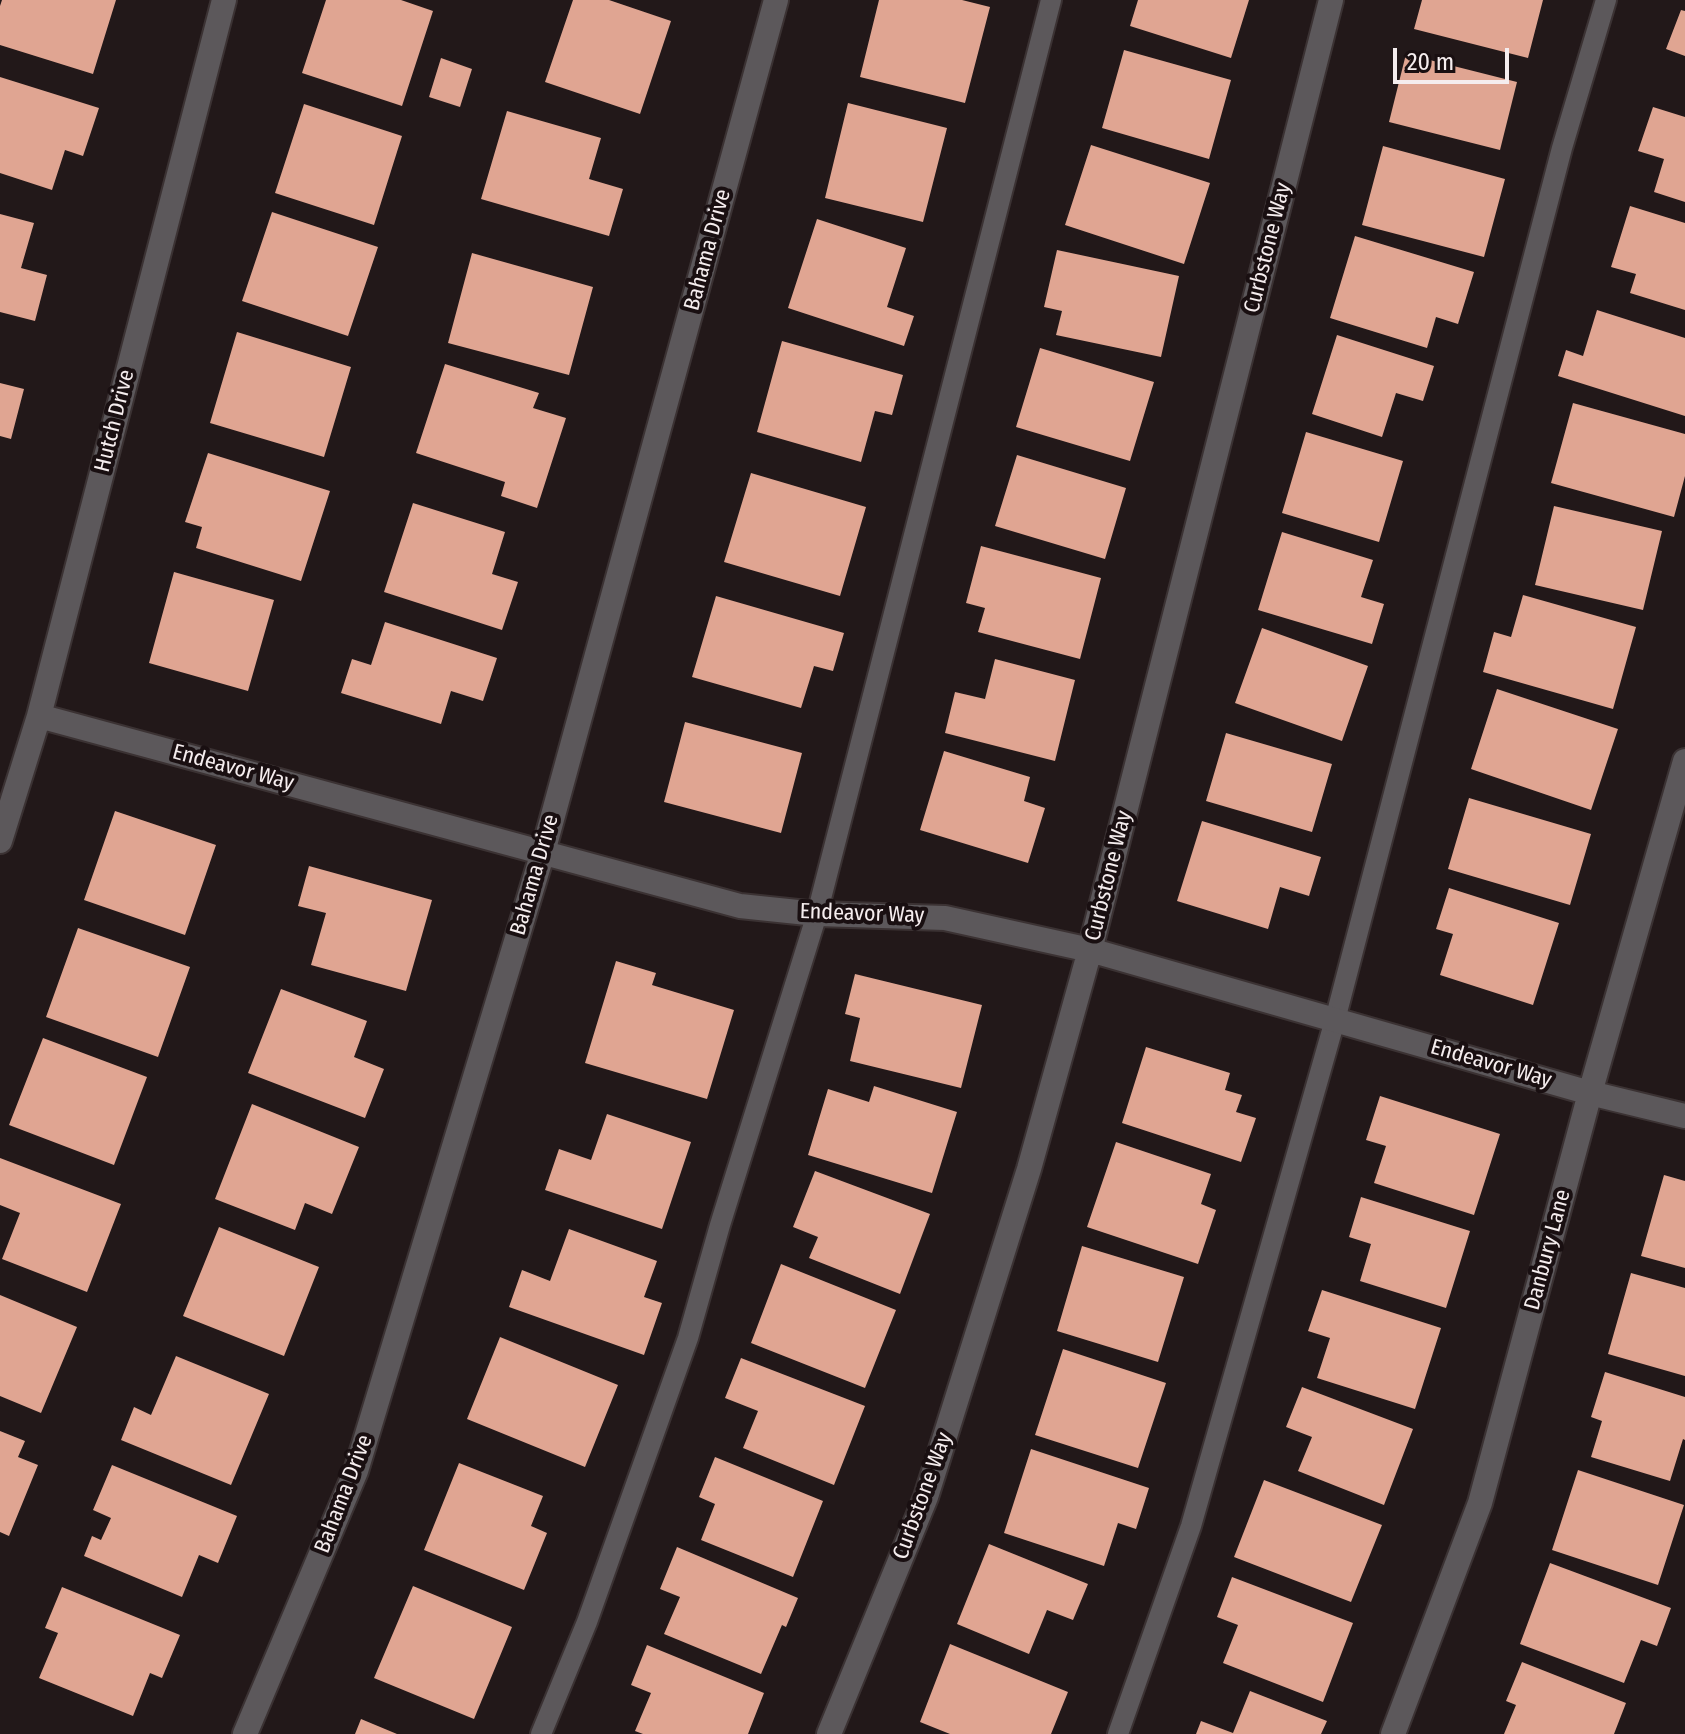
<!DOCTYPE html>
<style>
body{margin:0}
#map{position:relative;width:1685px;height:1734px;overflow:hidden;background:#221819;font-family:"Fira Sans Condensed",sans-serif}
canvas{display:block}
.scale{position:absolute;left:1393px;top:48px;width:116px;height:36px;box-sizing:border-box;border:4px solid #f5edee;border-top:0;padding-left:10px;font-size:24px;line-height:28px;white-space:nowrap;color:#f5edee;-webkit-text-stroke:6px #190f11;paint-order:stroke}
</style>
<div id="map">
<canvas width="1685" height="1734"></canvas>
<div class="scale">20 m</div>
</div>
<script>
const g = document.querySelector('canvas').getContext('2d');
g.lineJoin = 'round';
function fill(path, color) { g.fillStyle = color; g.fill(path, 'evenodd'); }
function stroke(path, color, width, dash) { g.strokeStyle = color; g.lineWidth = width; g.lineCap = dash ? 'butt' : 'round'; g.setLineDash(dash || []); g.stroke(path); }
function write(font, color, halo, rows, align = 'center') {
  g.font = font + ' "Fira Sans Condensed",sans-serif'; g.lineWidth = 8; g.setLineDash([]); g.textBaseline = 'middle'; g.strokeStyle = halo; g.fillStyle = color; for (const [text, x, y, turn = 0] of rows) {
    g.save(); g.translate(x, y); g.rotate((+turn || 0) * Math.PI / 180); g.textAlign = isNaN(turn) ? turn : align; if (halo) g.strokeText(text, 0, 0); g.fillText(text, 0, 0); g.restore();
  }
}
const building = new Path2D(`
 M2 0H116L93 74 0 45V6Z
 M326 0H401L433 11 402 106 302 73Z
 M573 0H609L671 21 640 114 545 82Z
 M879 0H962L990 7 965 103 860 77Z
 M1138 0H1249L1231 58 1130 26Z
 M1422 0H1543L1528 58 1414 29Z
 M1681 10 1685 11V56L1666 49Z
 M1124 50 1231 80 1209 159 1102 128Z
 M1406 54 1517 82 1500 150 1389 122Z
 M441 58 472 69 460 107 429 97Z
 M0 77 99 108 83 156 65 150 52 190 0 173Z
 M848 103 947 128 923 222 825 198Z
 M304 104 402 136 374 225 275 193Z
 M1653 107 1685 117V202L1654 192 1664 159 1638 151Z
 M507 111 601 138 589 179 623 189 609 236 481 199Z
 M1091 145 1210 183 1184 264 1065 225Z
 M1383 146 1505 179 1484 257 1362 225Z
 M1630 206 1685 223V310L1630 293 1636 274 1611 267Z
 M272 212 378 247 348 336 242 301Z
 M0 214 34 223 21 268 47 275 35 321 0 312Z
 M817 219 906 248 887 307 914 316 904 346 788 308Z
 M1355 236 1474 272 1458 324 1436 317 1427 348 1330 318Z
 M1057 250 1179 276 1161 357 1056 335 1062 311 1044 307Z
 M472 253 593 287 569 375 448 343Z
 M1597 310 1685 338V416L1558 376 1566 350 1583 356Z
 M237 332 351 367 324 457 210 423Z
 M1337 335 1434 366 1423 401 1396 393 1382 437 1312 414Z
 M782 341 903 375 892 415 875 411 861 462 757 432Z
 M1040 348 1154 382 1130 461 1016 427Z
 M445 364 539 393 533 408 566 418 537 508 501 496 505 482 416 453Z
 M0 383 24 389 11 439 0 436Z
 M1573 403 1685 434V476L1674 517 1551 483Z
 M1306 432 1403 461 1379 542 1282 513Z
 M208 453 330 491 301 581 196 548 202 527 185 522Z
 M1017 455 1126 488 1105 559 995 526Z
 M751 473 866 507 840 596 724 562Z
 M413 503 505 532 492 574 518 582 502 630 384 592Z
 M1554 506 1662 531 1643 610 1535 585Z
 M1282 532 1373 560 1361 597 1384 604 1372 644 1258 610Z
 M981 546 1101 578 1080 659 978 632 985 608 966 603Z
 M174 572 274 600 248 691 149 663Z
 M1523 595 1636 627 1613 709 1483 672 1494 632 1511 637Z
 M716 596 844 633 833 671 814 666 801 708 692 677Z
 M385 622 497 658 483 701 451 691 441 724 341 693 352 659 371 665Z
 M1262 628 1368 666 1342 741 1235 703Z
 M995 659 1075 680 1055 761 945 733 955 692 985 699Z
 M1497 689 1618 729 1591 810 1471 769Z
 M685 722 802 753 781 833 664 802Z
 M1226 733 1332 764 1312 832 1206 801Z
 M944 751 1030 777 1024 801 1045 808 1028 863 920 830Z
 M1469 798 1591 834 1570 905 1448 869Z
 M115 811 216 845 185 935 84 900Z
 M1202 821 1321 857 1309 896 1280 887 1268 929 1177 901Z
 M309 866 432 900 406 991 311 965 326 913 298 906Z
 M1449 888 1559 923 1533 1005 1440 975 1453 934 1436 929Z
 M78 928 190 967 158 1057 46 1017Z
 M616 961 656 973 652 985 734 1010 707 1099 585 1063Z
 M855 974 982 1005 961 1088 850 1061 860 1018 845 1014Z
 M281 989 367 1021 354 1057 384 1069 365 1118 248 1073Z
 M43 1038 147 1077 114 1165 9 1125Z
 M1146 1047 1230 1073 1225 1090 1242 1095 1236 1112 1256 1118 1241 1162 1122 1123Z
 M874 1086 957 1112 932 1193 808 1155 828 1089 869 1102Z
 M1380 1096 1500 1134 1474 1215 1374 1183 1386 1146 1366 1140Z
 M252 1104 359 1147 332 1214 305 1203 295 1230 215 1199Z
 M607 1114 691 1142 662 1229 545 1190 559 1149 591 1160Z
 M1116 1142 1211 1174 1201 1204 1216 1210 1198 1264 1087 1227Z
 M0 1158 121 1204 87 1292 2 1259 20 1213 0 1205Z
 M815 1171 930 1214 900 1294 809 1258 818 1237 793 1227Z
 M1664 1175 1685 1181V1268L1641 1256Z
 M1361 1197 1470 1231 1446 1308 1360 1281 1371 1244 1349 1237Z
 M219 1227 319 1267 284 1356 183 1316Z
 M569 1229 657 1261 644 1297 662 1303 644 1355 509 1307 522 1270 550 1281Z
 M1082 1246 1184 1277 1158 1362 1057 1331Z
 M781 1264 896 1310 865 1388 751 1343Z
 M1631 1273 1685 1288V1376L1608 1354Z
 M1322 1290 1441 1328 1415 1409 1317 1378 1330 1338 1308 1331Z
 M0 1295 77 1327 41 1413 0 1396Z
 M500 1337 618 1385 585 1467 467 1419Z
 M1063 1349 1166 1383 1138 1468 1035 1435Z
 M176 1356 269 1394 231 1485 121 1440 134 1407 151 1415Z
 M741 1358 865 1406 834 1485 743 1448 758 1411 725 1398Z
 M1605 1372 1685 1397V1440L1683 1439 1670 1481 1591 1457 1602 1421 1591 1417Z
 M1302 1387 1413 1429 1384 1505 1298 1471 1312 1437 1286 1427Z
 M0 1431 25 1441 18 1457 38 1465 9 1536 0 1532Z
 M1031 1449 1149 1488 1136 1529 1118 1523 1104 1566 1004 1533Z
 M715 1457 823 1501 793 1577 701 1540 715 1504 699 1497Z
 M459 1463 543 1496 531 1526 547 1533 524 1590 424 1550Z
 M112 1465 237 1516 218 1563 199 1555 182 1597 84 1556 92 1536 101 1540 111 1518 93 1510Z
 M1578 1470 1684 1505 1658 1585 1552 1550Z
 M1264 1480 1382 1525 1351 1602 1234 1557Z
 M989 1544 1088 1584 1073 1620 1047 1610 1029 1654 957 1624Z
 M677 1547 798 1598 786 1627 782 1625 761 1674 664 1634 680 1597 660 1589Z
 M1550 1563 1671 1608 1657 1646 1641 1640 1624 1683 1520 1644Z
 M1232 1577 1353 1623 1323 1702 1223 1663 1238 1625 1217 1617Z
 M413 1586 512 1627 474 1719 374 1678Z
 M62 1587 180 1635 162 1678 150 1673 133 1716 39 1678 58 1633 45 1628Z
 M950 1644 1068 1692 1051 1734H950L920 1722Z
 M647 1645 764 1693 748 1734H643L635 1731 651 1693 631 1685Z
 M1522 1662 1626 1703 1614 1734H1504L1516 1705 1506 1701Z
 M1250 1691 1327 1721 1321 1734H1196L1201 1721 1233 1733Z
 M361 1719 397 1734H355Z`);
const lane = new Path2D(`
 M541 1734 587 1622 688 1338 720 1225 817 914 1051 0
 M1118 1734 1191 1526 1335 1020 1562 148 1606 0`);
const street = new Path2D(`
 M39 716 740 906 817 914 945 918 1090 950 1590 1093 1685 1116
 M0 841 39 716 224 0
 M245 1734 356 1471 543 852 776 0
 M829 1734 926 1497 1029 1169 1090 950 1331 0
 M1393 1734 1480 1503 1590 1093 1685 761`);
const streetNames = [
 ["Curbstone Way",1268,248,-76],
 ["Bahama Drive",708,250,-75],
 ["Hutch Drive",115,421,-76],
 ["Endeavor Way",233,768,15],
 ["Bahama Drive",535,875,-74],
 ["Curbstone Way",1109,876,-76],
 ["Endeavor Way",862,914,2],
 ["Endeavor Way",1491,1064,16],
 ["Danbury Lane",1548,1250,-75],
 ["Bahama Drive",344,1494,-69],
 ["Curbstone Way",923,1496,-70]
];
fill(building, '#e0a592');
stroke(lane, '#3b3233', 24);
stroke(street, '#3b3233', 28);
stroke(lane, '#5c585b', 20);
stroke(street, '#5c585b', 24);
write('22px', '#f5edee', '#190f11', streetNames);
</script>
